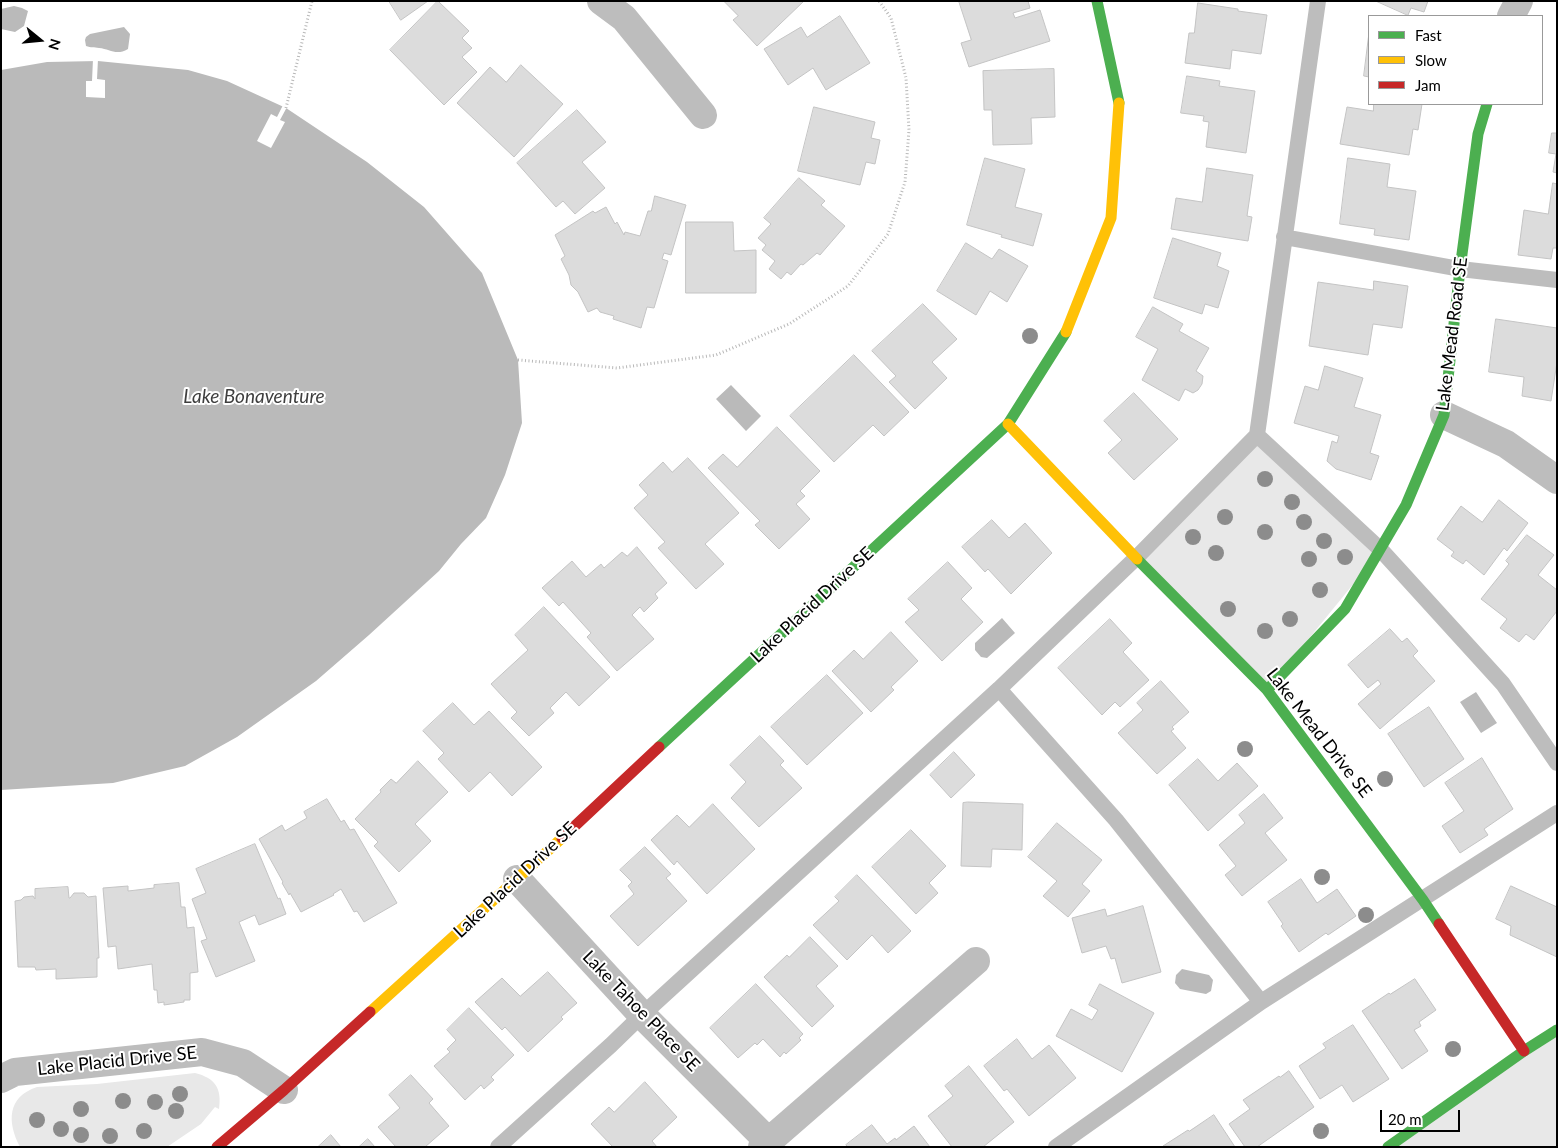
<!DOCTYPE html>
<style>
body{margin:0}
#map{position:relative;width:1558px;height:1148px;overflow:hidden;background:#fff;font-family:Lato,sans-serif}
canvas{display:block}
.frame{position:absolute;inset:0;border:2px solid #000;pointer-events:none}
.legend{position:absolute;left:1368px;top:15px;width:175px;height:90px;box-sizing:border-box;background:#fff;border:1px solid #999;margin:0;padding:6px 9px;list-style:none;font-size:15px;color:#000}
.legend li{display:flex;align-items:center;gap:10px;height:25px}
.legend b{width:25px;border:1px solid #999}
.north{position:absolute;left:15px;top:15px;width:50px;height:50px;-webkit-text-stroke:4px #fff;paint-order:stroke;rotate:107deg;font-size:14px;font-weight:700;line-height:20px;text-align:center;color:#000}
.north::after{content:'';display:block;margin:auto;width:18px;height:22px;background:#000;clip-path:polygon(50% 0,100% 100%,50% 72%,0 100%)}
.scale{position:absolute;left:1380px;top:1110px;width:80px;height:22px;box-sizing:border-box;border:2px solid #000;border-top:0;padding-left:6px;font-size:15px;line-height:18px;white-space:nowrap;color:#000;-webkit-text-stroke:4px #fff;paint-order:stroke}
</style>
<div id="map">
<canvas width="1558" height="1148"></canvas>
<div class="frame"></div>
<ul class="legend">
<li><b style="height:6px;background:#4caf50"></b>Fast</li>
<li><b style="height:6px;background:#ffc107"></b>Slow</li>
<li><b style="height:6px;background:#c62828"></b>Jam</li>
</ul>
<div class="north">N</div>
<div class="scale">20 m</div>
</div>
<script>
const g = document.querySelector('canvas').getContext('2d');
g.lineJoin = 'round';
function fill(path, color) { g.fillStyle = color; g.fill(path, 'evenodd'); }
function stroke(path, color, width, dash) { g.strokeStyle = color; g.lineWidth = width; g.lineCap = dash ? 'butt' : 'round'; g.setLineDash(dash || []); g.stroke(path); }
function write(font, color, halo, rows, align = 'center') {
  g.font = font + ' Lato,sans-serif'; g.lineWidth = 4; g.setLineDash([]); g.textBaseline = 'middle'; g.strokeStyle = halo; g.fillStyle = color; for (const [text, x, y, turn = 0] of rows) {
    g.save(); g.translate(x, y); g.rotate((+turn || 0) * Math.PI / 180); g.textAlign = isNaN(turn) ? turn : align; if (halo) g.strokeText(text, 0, 0); g.fillText(text, 0, 0); g.restore();
  }
}
const green = new Path2D(`
 M1257 435 1381 550 1267 690 1136 558Z
 M1557 1030V1147H1388Z
 M195 1073C215 1078 222 1088 219 1109L215 1107 201 1124 167 1147H20C7 1122 7 1097 37 1087L97 1084Z`);
const water = new Path2D(`
 M14 6 22 8 28 11 24 26 15 32 1 29V9Z
 M124 27 130 34 128 49C116 56 110 49 99 48 94 47 91 48 86 46L85 40 86 37 90 34Z
 M98 61 188 70 227 81 286 108 367 162 424 207 482 273 518 360 522 423 505 475 486 518 461 544 439 571 369 635 316 681 237 737 185 766 113 783 1 790V70L47 62Z
 M731 385 761 416 746 431 716 399Z
 M1002 618 1015 633 987 658 981 657 975 650V643Z
 M1476 692 1497 723 1481 733 1460 702Z
 M1182 969 1209 975 1213 980 1211 991 1206 994 1180 989 1175 983 1176 975Z`);
const pier = new Path2D(`
 M93 59H98L97 79 105 80V98L86 97V81H92Z
 M283 105 287 107 280 120 285 122 271 148 257 141 271 114 277 117Z`);
const building = new Path2D(`
 M389 1H428L401 20Z
 M438 1 469 31 462 38 472 48 462 57 477 72 444 105 390 50Z
 M724 1H804L757 46 733 20 738 16Z
 M959 1H1028L1030 8 1013 13 1015 18 1040 10 1050 41 969 67 961 43 971 40Z
 M1376 1H1428L1424 12 1411 8 1408 15Z
 M1198 3 1238 9V11L1267 15 1261 54 1232 50 1230 69 1185 63 1189 33H1194Z
 M840 16 870 63 826 90 813 68 788 85 764 49 801 27 807 37Z
 M1369 33V77L1364 76Z
 M521 65 563 104 514 157 457 103 490 67 506 82Z
 M1054 69 1055 117 1031 118 1032 144 993 145 992 110H984L983 71Z
 M1187 76 1220 81 1219 86 1255 91 1246 153 1206 147 1209 122 1203 121 1204 116 1181 113Z
 M1374 104H1422L1418 130 1413 129 1409 155 1340 144 1347 107 1373 111Z
 M814 107 875 122 871 138 880 140 875 164 866 162 860 185 798 171Z
 M577 110 606 142 582 162 605 188 575 214 563 201 556 207 517 163Z
 M1552 133H1557V173L1553 172 1556 154 1549 153Z
 M985 158 1025 169 1015 207 1042 214 1033 246 1001 237 1002 235 967 225Z
 M1348 158 1390 164 1387 187 1416 191 1409 240 1374 235 1375 229 1340 224Z
 M1207 168 1253 175 1247 216 1252 217 1248 241 1171 229 1176 198 1202 202Z
 M799 178 825 201 821 205 845 226 820 255 817 253 803 265 801 264 791 275 787 272 781 279 769 269 775 261 762 250 766 245 758 238 771 224 764 218Z
 M1553 183 1557 184V248H1553L1551 259 1518 255 1524 210 1548 214Z
 M655 196 686 205 671 255 664 253 662 259 668 261 654 308 647 307 641 328 613 319 614 316 600 312 597 308 588 312 578 292 571 285 569 275 561 259 565 256 555 235 593 211 595 213 606 207 615 224 617 222 624 235 625 232 640 236 648 211H651Z
 M686 222H733L734 251 756 250V293H686Z
 M1173 238 1221 253 1217 266 1229 271 1218 308 1205 304 1202 314 1154 298Z
 M966 243 992 259 999 249 1028 266 1007 302 990 291 976 315 937 291Z
 M1374 281 1408 286 1402 328 1373 324 1368 355 1309 346 1318 282 1373 290Z
 M923 304 957 339 932 362 947 378 915 409 889 382 896 376 872 351Z
 M1153 307 1183 324 1179 331 1209 348 1196 371 1203 376 1202 384 1198 390 1193 393 1185 389 1179 401 1142 380 1158 349 1136 337Z
 M1496 319 1557 328V362L1551 401 1522 396 1524 377 1489 372Z
 M854 355 909 412 884 436 873 425 834 462 790 416Z
 M1325 366 1363 378 1354 407 1381 415 1370 453 1379 456 1371 480 1336 469 1327 461 1332 441 1337 443 1339 436 1294 423 1305 386 1318 390Z
 M1134 393 1178 439 1134 480 1108 453 1122 440 1104 421Z
 M777 427 820 471 800 491 805 496 796 504 810 519 779 549 755 525 760 521 708 468 723 454 737 467Z
 M688 458 739 513 705 544 724 564 696 589 658 548 665 542 634 508 648 495 639 485 663 462 672 472Z
 M1499 500 1528 523 1507 551 1504 548 1484 575 1466 560 1463 564 1451 556 1454 552 1437 539 1461 506 1482 522Z
 M992 520 1009 538 1025 523 1052 553 1011 594 988 569 985 572 962 547Z
 M1527 535 1554 555 1538 575 1557 590V611L1534 640 1526 634 1519 642 1500 628 1507 619 1481 599 1509 564 1506 561Z
 M637 547 667 583 655 594 658 598 644 612 640 607 632 615 654 639 617 671 587 637 591 633 563 602 559 606 542 588 572 561 586 577 601 564 604 568 622 552 627 556Z
 M948 562 972 588 961 599 983 622 942 661 905 622 919 610 908 599Z
 M544 607 610 677 579 706 566 692 550 708 554 713 529 736 511 718 517 712 491 684 528 650 515 635Z
 M1110 619 1132 643 1123 652 1149 680 1120 707 1115 702 1102 715 1058 668Z
 M1390 629 1402 642 1407 638 1418 651 1413 656 1435 681 1380 729 1358 704 1381 684 1378 680 1368 688 1348 665Z
 M891 632 918 661 891 687 894 690 871 712 832 671 854 650 863 659Z
 M827 675 863 713 807 765 771 727Z
 M1161 681 1189 712 1172 727 1174 729 1171 731 1186 748 1157 774 1118 733 1143 710 1137 703Z
 M453 703 474 725 489 711 542 767 512 796 490 772 469 792 438 759 444 753 423 731Z
 M1429 707 1464 759 1424 787 1388 734Z
 M760 736 784 761 780 765 802 788 759 827 731 798 746 782 730 765Z
 M954 752 975 775 951 798 930 775Z
 M1482 758 1513 809 1484 829 1488 835 1460 853 1442 826 1464 811 1445 783Z
 M1198 759 1218 781 1237 763 1258 786 1208 831 1169 785Z
 M418 761 448 792 415 824 431 841 399 872 374 846 378 842 355 819 381 792 380 790 391 779 396 783Z
 M1264 794 1283 818 1265 833 1287 860 1242 896 1225 875 1236 866 1219 845 1245 823 1239 815Z
 M327 799 341 822 344 820 350 830 354 829 397 903 364 922 357 911 354 912 341 889 333 894 334 895 301 912 290 893 289 895 282 883 283 882 259 839 282 825 285 831 307 818 304 812Z
 M968 802 1023 804 1022 850 992 849 991 867 961 866 963 803Z
 M713 804 755 849 707 894 677 861 674 865 651 840 677 815 689 827Z
 M1057 823 1102 860 1082 884 1090 891 1068 917 1043 896 1057 881 1028 857Z
 M911 830 946 866 929 883 938 893 916 914 872 867Z
 M255 844 278 899 280 898 286 914 259 925 255 915 239 922 255 961 216 977 201 941 207 939 192 899 206 893 196 869Z
 M645 847 671 874 666 878 687 901 638 946 610 916 634 894 628 886 632 882 620 870Z
 M857 875 911 931 888 953 872 935 847 960 813 925 839 901 835 897Z
 M1301 879 1317 903 1337 889 1356 916 1328 935 1326 933 1299 952 1281 926 1283 924 1268 902Z
 M179 883 181 907H185L187 928 194 927 198 972 190 973V1000H184V1002L164 1005V1002L158 1003 157 990H154L152 964 118 969 116 946 108 947 103 888 128 886V891L154 888V885Z
 M1511 886 1557 907V957L1510 935 1511 926 1496 919Z
 M68 887 69 898H70L74 893H84L88 897 96 896 99 958H97V977L56 979V969L36 970 35 967H18L15 901 21 900 24 897 33 896 35 899V889Z
 M1143 906 1161 972 1122 983 1115 958 1111 959 1106 946 1082 953 1072 918 1105 909 1107 916Z
 M810 937 838 966 816 986 834 1006 812 1027 764 977 787 955 789 957Z
 M548 972 577 1003 561 1017 563 1019 528 1052 505 1027 502 1030 475 1002 502 978 520 996Z
 M1415 979 1436 1010 1419 1022 1421 1026 1414 1030 1428 1051 1402 1069 1362 1011 1389 993 1390 994Z
 M756 984 803 1034 799 1038 801 1040 786 1054 784 1052 780 1057 763 1039 757 1045 755 1043 738 1058 710 1028Z
 M1100 984 1154 1013 1122 1072 1056 1036 1071 1009 1092 1020 1098 1010 1089 1005Z
 M469 1008 514 1055 491 1077 494 1080 484 1089 481 1085 465 1100 434 1066 450 1052 447 1049 456 1040 447 1030Z
 M1353 1025 1389 1079 1353 1102 1342 1085 1320 1099 1299 1066 1326 1048 1323 1044Z
 M1017 1039 1032 1059 1049 1045 1076 1078 1029 1116 1007 1089 1004 1091 984 1066Z
 M969 1066 1014 1122 983 1147H952L928 1116 953 1096 945 1086Z
 M1289 1071 1314 1107 1257 1147H1245L1229 1124 1250 1109 1243 1100 1279 1076 1280 1077Z
 M411 1075 433 1099 429 1103 449 1126 425 1147H396L378 1127 400 1108 389 1095Z
 M645 1082 677 1117 652 1141 657 1147H613L591 1124 609 1107 614 1112Z
 M1214 1115 1235 1147 1163 1146 1188 1130 1189 1131Z
 M872 1125 887 1144 895 1138 896 1140 914 1126 930 1147H848L846 1145Z
 M331 1135 341 1147H318Z
 M368 1139 375 1147H359Z`);
const path = new Path2D(`
 M286 108 312 1
 M518 360 617 368 716 355 789 324 848 286 888 234 905 182 909 130 906 78 891 18 879 1`);
const lane = new Path2D(`
 M1284 237 1460 269 1557 280
 M1257 435 1381 550 1402 573 1503 684 1557 763
 M999 689 1116 820 1261 1002
 M498 1147 611 1045 642 1015 999 689 1136 558 1257 435 1318 1
 M1056 1147 1261 1002 1557 813`);
const street = new Path2D(`
 M601 1 624 18 703 115
 M1511 16 1519 1
 M1444 415 1506 444 1557 480
 M517 879 642 1015 768 1141
 M1 1079 15 1072 202 1052 243 1063 284 1090
 M762 1147 976 961`);
const fast = new Path2D(`
 M1097 1 1119 103
 M1137 559 1267 690 1423 900 1439 924
 M1267 690 1345 609 1406 505 1444 415 1460 269 1478 134 1487 104
 M659 747 1008 424 1066 332
 M1388 1147 1524 1051 1557 1030`);
const slow = new Path2D(`
 M1066 332 1111 218 1119 103
 M1008 424 1137 559
 M370 1012 562 838`);
const jam = new Path2D(`
 M562 838 659 747
 M1439 924 1524 1051
 M217 1147 284 1090 370 1012`);
const trees = [
 [1030,336],
 [1265,479],
 [1292,502],
 [1225,517],
 [1304,522],
 [1265,532],
 [1193,537],
 [1324,541],
 [1216,553],
 [1345,557],
 [1309,559],
 [1320,590],
 [1228,609],
 [1290,619],
 [1265,631],
 [1245,749],
 [1385,779],
 [1322,877],
 [1366,915],
 [1453,1049],
 [180,1094],
 [123,1101],
 [155,1102],
 [81,1109],
 [176,1111],
 [37,1120],
 [61,1129],
 [144,1131],
 [1321,1131],
 [81,1135],
 [110,1136]
];
const streetNames = [
 ["Lake Mead Road SE",1452,334,-83],
 ["Lake Placid Drive SE",812,605,-43],
 ["Lake Mead Drive SE",1319,733,52],
 ["Lake Placid Drive SE",515,880,-43],
 ["Lake Tahoe Place SE",641,1011,46],
 ["Lake Placid Drive SE",117,1061,-6]
];
const waterNames = [
 ["Lake Bonaventure",254,397]
];
fill(green, '#e8e8e8');
fill(water, '#bababa');
fill(pier, '#fff');
fill(building, '#dcdcdc');
stroke(building, '#c4c4c4', 1);
stroke(path, '#b8b8b8', 3, [1, 2.5]);
stroke(lane, '#bdbdbd', 16);
stroke(street, '#bdbdbd', 28);
stroke(fast, '#4caf50', 11);
stroke(slow, '#ffc107', 11);
stroke(jam, '#c62828', 11);
g.fillStyle = '#8c8c8c';
for (const [x, y] of trees) { g.beginPath(); g.arc(x, y, 8, 0, 2 * Math.PI); g.fill(); }
write('18px', '#000', '#fff', streetNames);
write('italic 19px', '#3e3e3e', '#fff', waterNames);
</script>
